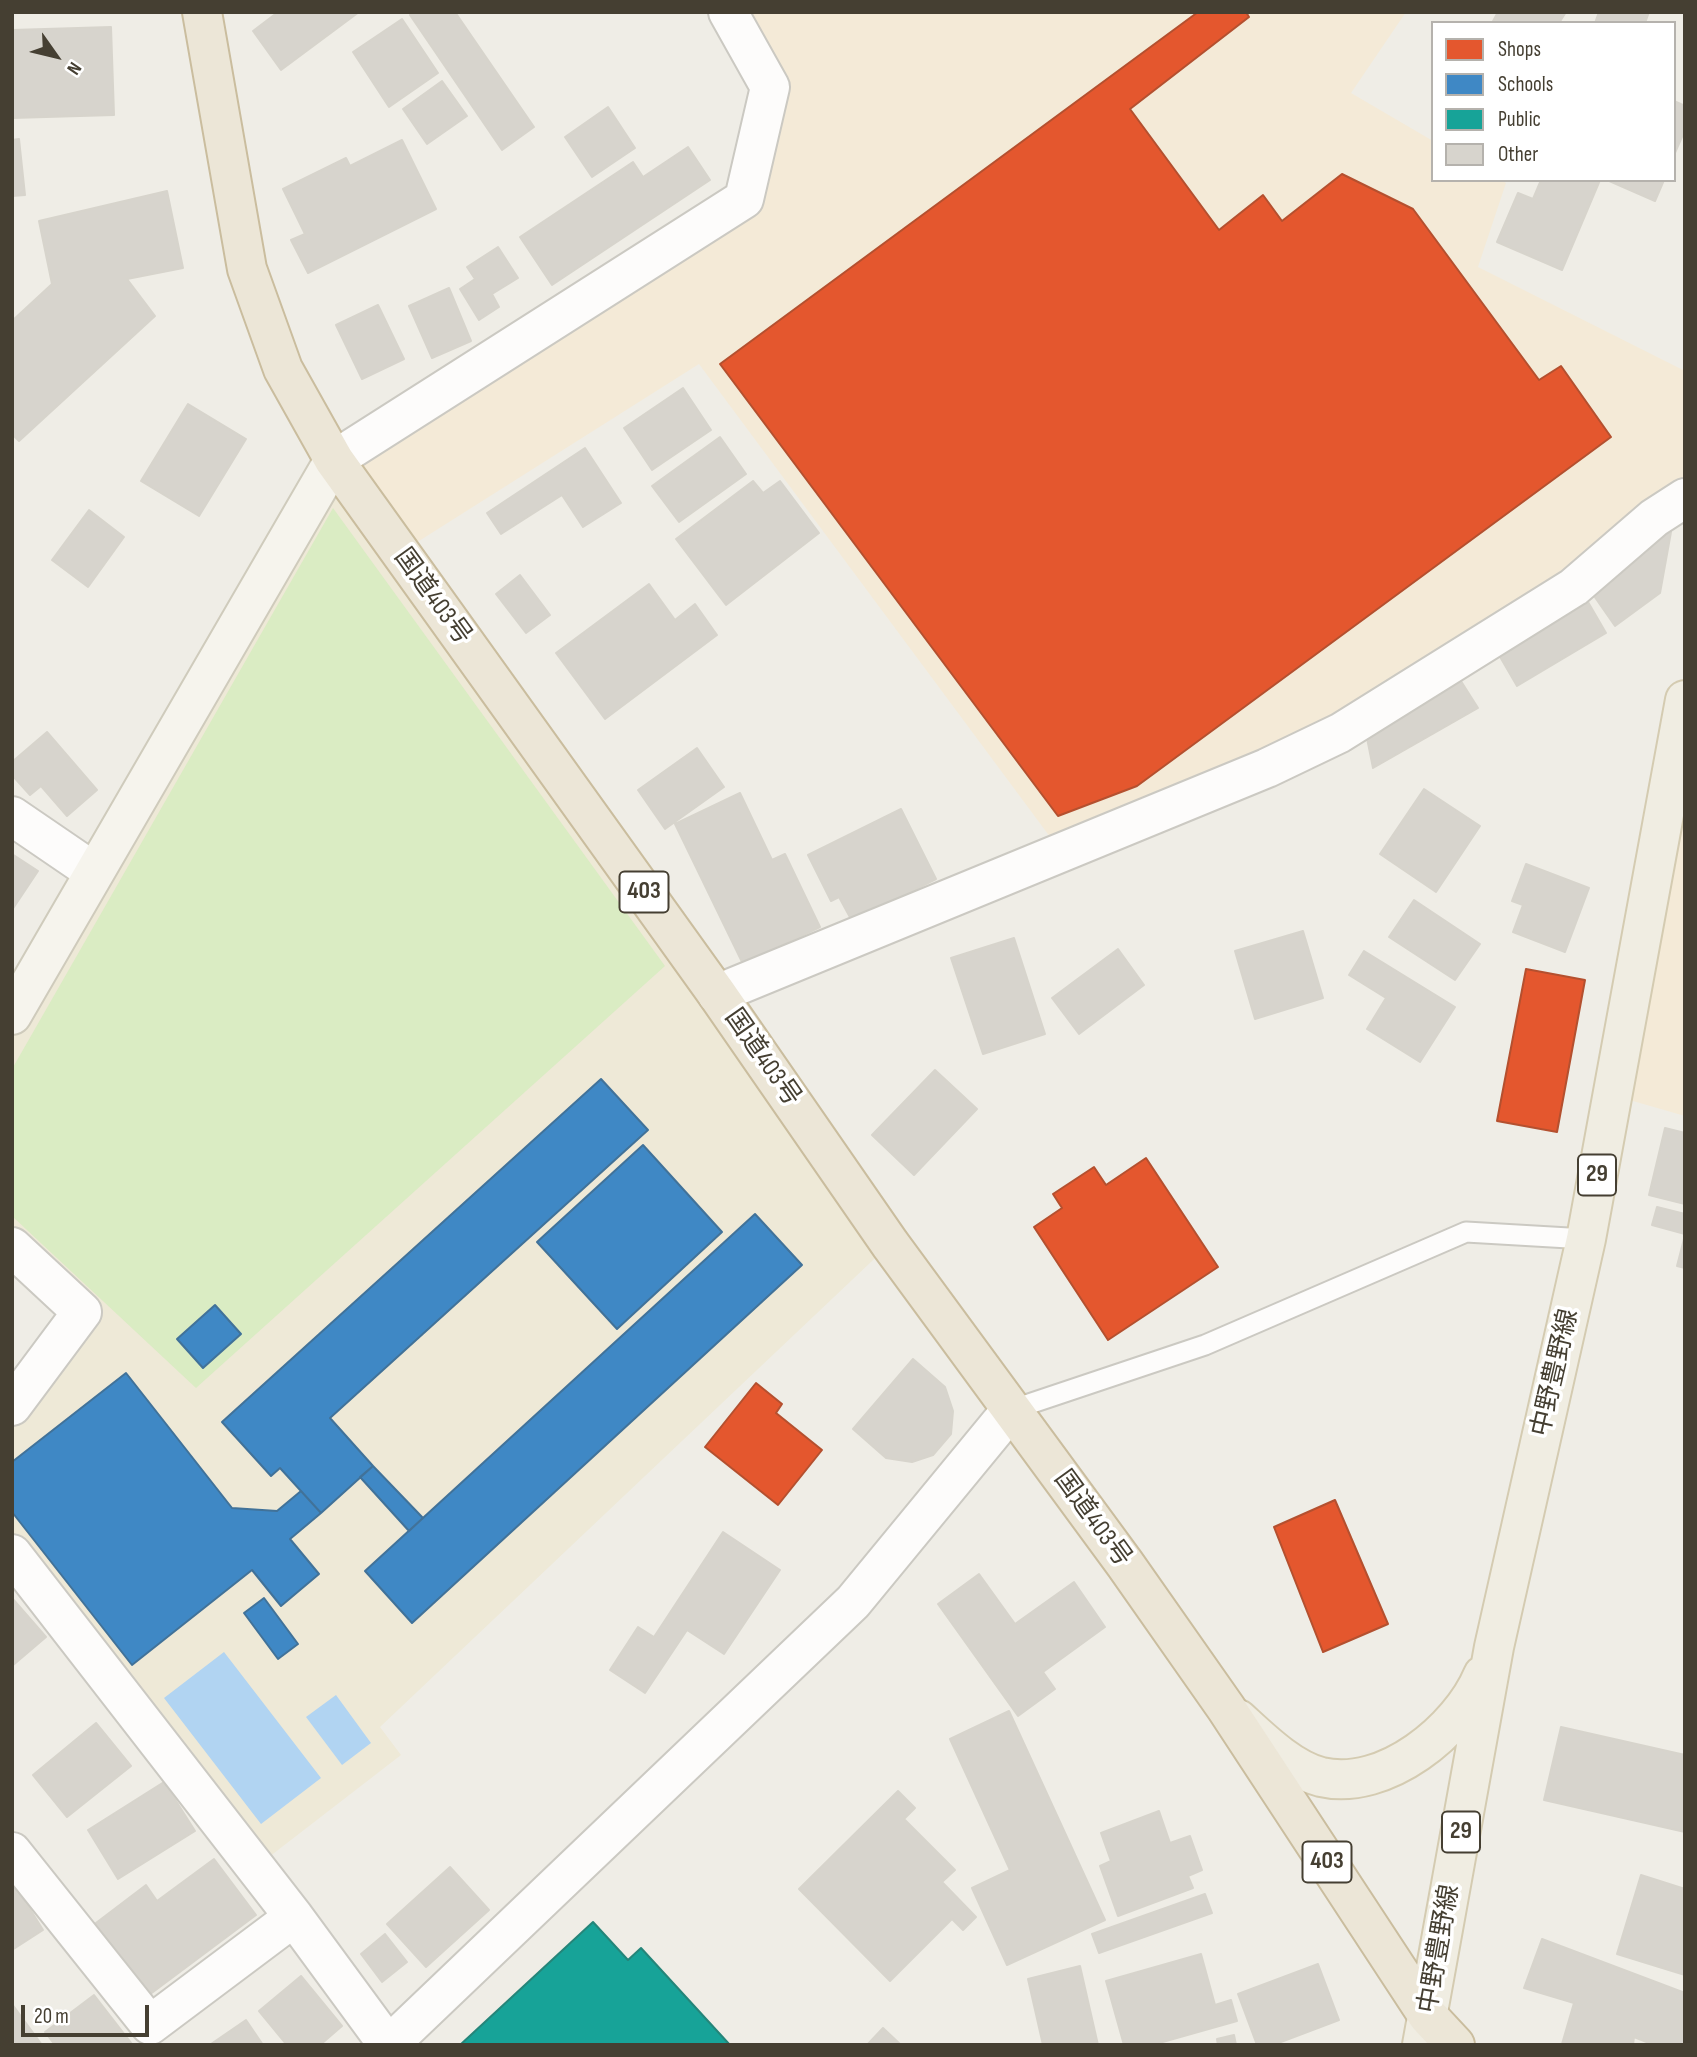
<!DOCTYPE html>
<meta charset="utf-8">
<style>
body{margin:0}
#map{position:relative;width:1697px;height:2057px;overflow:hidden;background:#efede6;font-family:"Sofia Sans Condensed",sans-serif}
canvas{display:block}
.frame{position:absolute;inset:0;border:14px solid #453f32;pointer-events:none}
.legend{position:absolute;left:1431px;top:21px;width:245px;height:161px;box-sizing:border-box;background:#fff;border:2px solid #b5b2ad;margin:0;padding:9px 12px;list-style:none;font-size:21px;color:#453f32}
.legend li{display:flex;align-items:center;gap:14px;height:35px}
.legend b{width:35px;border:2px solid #b5b2ad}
.north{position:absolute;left:21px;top:21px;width:70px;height:70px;-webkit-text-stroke:5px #fff;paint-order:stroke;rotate:124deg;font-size:19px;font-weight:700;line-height:28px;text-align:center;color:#453f32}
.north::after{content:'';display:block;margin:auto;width:24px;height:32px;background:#453f32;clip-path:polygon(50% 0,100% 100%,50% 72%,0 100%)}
.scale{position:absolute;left:21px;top:2005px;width:128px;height:32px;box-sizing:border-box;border:4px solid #453f32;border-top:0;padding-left:9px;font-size:21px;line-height:24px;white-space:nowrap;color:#453f32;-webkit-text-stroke:5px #fff;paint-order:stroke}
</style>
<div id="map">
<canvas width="1697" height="2057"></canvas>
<div class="frame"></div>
<ul class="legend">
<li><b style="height:19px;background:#e4572e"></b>Shops</li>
<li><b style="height:19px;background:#3f88c5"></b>Schools</li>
<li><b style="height:19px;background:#17a398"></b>Public</li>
<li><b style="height:19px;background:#d7d4cd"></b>Other</li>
</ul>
<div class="north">N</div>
<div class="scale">20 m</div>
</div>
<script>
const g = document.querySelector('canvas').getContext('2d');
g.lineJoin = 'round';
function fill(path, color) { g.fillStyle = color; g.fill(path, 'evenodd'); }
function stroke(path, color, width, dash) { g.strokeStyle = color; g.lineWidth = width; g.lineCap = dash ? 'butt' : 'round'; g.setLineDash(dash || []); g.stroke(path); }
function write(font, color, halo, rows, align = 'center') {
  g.font = font + ' "Sofia Sans Condensed","Noto Sans JP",sans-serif'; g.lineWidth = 7; g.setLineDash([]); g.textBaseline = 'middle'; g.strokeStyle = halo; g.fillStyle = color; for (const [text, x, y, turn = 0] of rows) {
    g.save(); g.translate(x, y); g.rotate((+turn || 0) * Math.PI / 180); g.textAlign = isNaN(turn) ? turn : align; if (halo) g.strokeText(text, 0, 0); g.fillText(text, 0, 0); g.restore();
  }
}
const commercial = new Path2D(`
 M728 12H1406L1351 93 1433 141V180H1501L1506 183 1478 267 1685 371V498L1340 733 1062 853 699 364 400 553 334 460 744 199 770 87Z
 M1685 700V1116L1612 1095Z`);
const education = new Path2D(`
 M334 460 890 1244 380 1727 401 1755 256 1867 12 1554V1406L82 1312 12 1247V1015Z`);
const green = new Path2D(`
 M333 508 665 966 196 1388 12 1216V1069Z`);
const water = new Path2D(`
 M224 1652 321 1778 261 1824 164 1698Z
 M336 1695 371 1743 342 1765 306 1717Z`);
const shops = new Path2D(`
 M1198 12H1246L1249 17 1130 109 1219 230 1263 195 1282 221 1342 174 1413 209 1539 380 1561 366 1611 437 1137 786 1058 816 720 364Z
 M1526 969 1585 980 1557 1132 1497 1121Z
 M1146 1158 1218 1267 1108 1340 1034 1227 1062 1208 1053 1194 1094 1167 1106 1185Z
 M756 1383 782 1404 776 1413 822 1450 778 1505 705 1447Z
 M1335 1500 1388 1624 1323 1652 1274 1527Z`);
const schools = new Path2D(`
 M601 1079 648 1130 330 1418 373 1466 321 1513 280 1468 271 1476 222 1422Z
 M643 1145 722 1232 617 1329 537 1242Z
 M755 1214 802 1265 412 1623 365 1571Z
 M215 1305 241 1334 203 1368 177 1339Z
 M126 1373 232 1508 277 1511 301 1491 321 1513 290 1539 319 1574 281 1606 252 1570 132 1665 12 1512V1462Z
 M373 1466 423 1518 409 1531 360 1477Z
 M264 1598 298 1644 278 1659 244 1613Z`);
const public = new Path2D(`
 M593 1922 628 1960 641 1948 730 2045H460Z`);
const building = new Path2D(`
 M278 12H359L281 70 253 31Z
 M413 12H455L534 127 502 150 410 15Z
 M1498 12H1566L1559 23H1492Z
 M1599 12H1649L1645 23H1595Z
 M402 19 438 73 389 107 353 52Z
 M111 27 114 115 12 118V30Z
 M442 81 467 116 427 144 403 109Z
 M1674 101 1685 106V130L1674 155Z
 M608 107 635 148 592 177 565 137Z
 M19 139 25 195 12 196V140Z
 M402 140 436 209 308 273 291 240 305 234 283 189 346 158 350 166Z
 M688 147 710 180 552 285 520 237 633 162 643 177Z
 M1541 180H1600L1562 270 1497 242 1518 193 1533 199Z
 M1607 180H1664L1655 201Z
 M167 191 183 268 127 279 155 316 19 441 12 434V321L52 284 39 221Z
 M498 247 518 278 492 294 499 307 479 320 460 289 475 279 467 267Z
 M449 288 471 341 432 358 409 306Z
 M378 305 404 359 362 379 336 325Z
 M683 388 711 430 652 470 624 428Z
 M188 404 246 439 199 516 141 481Z
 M720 437 746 474 679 522 652 486Z
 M585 448 621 503 583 527 562 495 501 534 487 513Z
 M753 481 763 493 780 481 819 533 726 605 676 539Z
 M89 510 124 537 88 587 52 560Z
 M1658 530 1671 532 1660 593 1615 626 1592 593 1639 558Z
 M520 575 550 615 526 633 496 594Z
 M649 584 675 620 695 604 717 635 605 719 556 653Z
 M1588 602 1606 633 1517 686 1499 655Z
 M1459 678 1478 708 1373 768 1366 733Z
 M47 732 97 790 67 816 41 786 30 795 12 775V762Z
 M697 748 724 787 665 829 638 790Z
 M1424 789 1480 826 1436 892 1380 854Z
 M740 793 772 860 785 854 820 927 743 964 675 824Z
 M901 809 936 879 852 921 839 897 831 901 808 855Z
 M12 854 38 871 12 910Z
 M1526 864 1589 888 1565 952 1513 932 1523 905 1512 901Z
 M1414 900 1480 944 1455 980 1389 937Z
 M1303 931 1323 998 1255 1019 1235 951Z
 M1014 938 1045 1034 983 1054 951 958Z
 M1118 949 1144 985 1079 1034 1052 998Z
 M1364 951 1455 1007 1420 1062 1367 1029 1386 998 1349 975Z
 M935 1070 977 1109 914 1175 872 1135Z
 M1665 1128 1685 1133V1204L1649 1195Z
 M1657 1207 1685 1214V1234L1652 1225Z
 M1685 1235V1268L1677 1266Z
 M913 1359 945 1387 953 1411 951 1434 933 1455 912 1462 886 1458 853 1429Z
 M723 1532 780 1570 724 1654 687 1630 645 1693 610 1670 638 1627 654 1637Z
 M979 1574 1015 1624 1074 1582 1105 1627 1043 1672 1055 1689 1018 1716 938 1604Z
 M12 1598 46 1637 12 1666Z
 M1009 1711 1105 1920 1007 1965 972 1888 1010 1870 950 1739Z
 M96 1723 131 1766 67 1817 33 1775Z
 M1561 1727 1685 1755V1832L1544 1800Z
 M164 1782 195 1831 118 1879 88 1830Z
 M898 1791 915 1808 904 1819 955 1870 942 1882 976 1917 963 1930 952 1919 890 1981 799 1889Z
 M1159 1811 1170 1843 1190 1836 1202 1870 1188 1876 1193 1888 1118 1916 1100 1866 1111 1861 1101 1833Z
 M214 1859 256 1915 145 1998 92 1926 146 1885 157 1901Z
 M450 1867 489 1910 426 1967 387 1924Z
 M1641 1875 1685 1889V1975L1617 1954Z
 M15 1885 43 1930 12 1950V1887Z
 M1205 1894 1212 1913 1099 1953 1092 1934Z
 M385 1934 407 1962 382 1982 361 1954Z
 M1542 1939 1685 1993V2045H1654L1634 2037 1633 2045 1562 2044 1574 2003 1524 1988Z
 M1201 1954 1215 2005 1231 2000 1237 2021 1152 2045H1124L1106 1981Z
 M1318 1964 1339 2020 1273 2045H1257L1238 1994Z
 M1080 1966 1098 2045H1043L1028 1979Z
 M301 1976 342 2026 320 2045H287L259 2011Z
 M94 1995 132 2044 55 2045 45 2032Z
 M12 2004 42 2045H12Z
 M246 2020 263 2045H212L211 2044Z
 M883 2028 901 2045H867Z
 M1234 2035 1236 2045H1218L1217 2039Z`);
const lane = new Path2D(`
 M1011 1410 1205 1345 1466 1232 1586 1239`);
const street = new Path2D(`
 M334 460 744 199 770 87 728 12
 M12 816 94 872
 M717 994 1267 768 1340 733 1574 587 1654 518 1685 498
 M12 1247 82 1312 12 1406
 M12 1554 294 1917 388 2045
 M12 1852 150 2025 294 1917
 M389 2045 853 1602 1011 1410`);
const secondary = new Path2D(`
 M12 1015 334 460`);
const primary = new Path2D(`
 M1238 1719C1261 1740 1290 1769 1321 1777 1385 1792 1460 1730 1483 1675
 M1422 2045 1494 1647 1586 1239 1685 700`);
const highway = new Path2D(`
 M202 12 247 269 283 369 334 460 717 994 890 1244 1125 1564 1226 1708 1428 2016 1455 2045`);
const shields = [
 [644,892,49],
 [1597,1175,38],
 [1461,1832,38],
 [1327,1862,49]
];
const shieldNames = [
 ["403",644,892],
 ["29",1597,1175],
 ["29",1461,1832],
 ["403",1327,1862]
];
const streetNames = [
 ["国道403号",432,597,54],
 ["国道403号",762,1058,55],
 ["中野豊野線",1556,1373,-77],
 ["国道403号",1092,1519,54],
 ["中野豊野線",1440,1949,-80]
];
fill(commercial, '#f4ead7');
fill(education, '#eee9d7');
fill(green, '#daecc3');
fill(water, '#b1d4f2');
fill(shops, '#e4572e');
stroke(shops, '#b4502f', 2);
fill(schools, '#3f88c5');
stroke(schools, '#417299', 2);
fill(public, '#17a398');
stroke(public, '#258579', 2);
fill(building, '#d7d4cd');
stroke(building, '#d7d4cc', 2);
stroke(lane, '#cbc9c2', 23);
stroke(street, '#cbc9c2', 42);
stroke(secondary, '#cfcbbc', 42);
stroke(primary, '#d4cbb1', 42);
stroke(highway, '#cabd9e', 42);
stroke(lane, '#fdfcfb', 19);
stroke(street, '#fdfcfb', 38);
stroke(secondary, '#f6f4ed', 38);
stroke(primary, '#f0ede2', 38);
stroke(highway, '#ece6d7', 38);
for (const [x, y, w] of shields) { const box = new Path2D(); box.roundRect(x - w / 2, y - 20.5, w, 41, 5); g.fillStyle = '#fff'; g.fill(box); stroke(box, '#453f32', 2); }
write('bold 24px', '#453f32', null, shieldNames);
write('26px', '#453f32', '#fff', streetNames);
</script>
